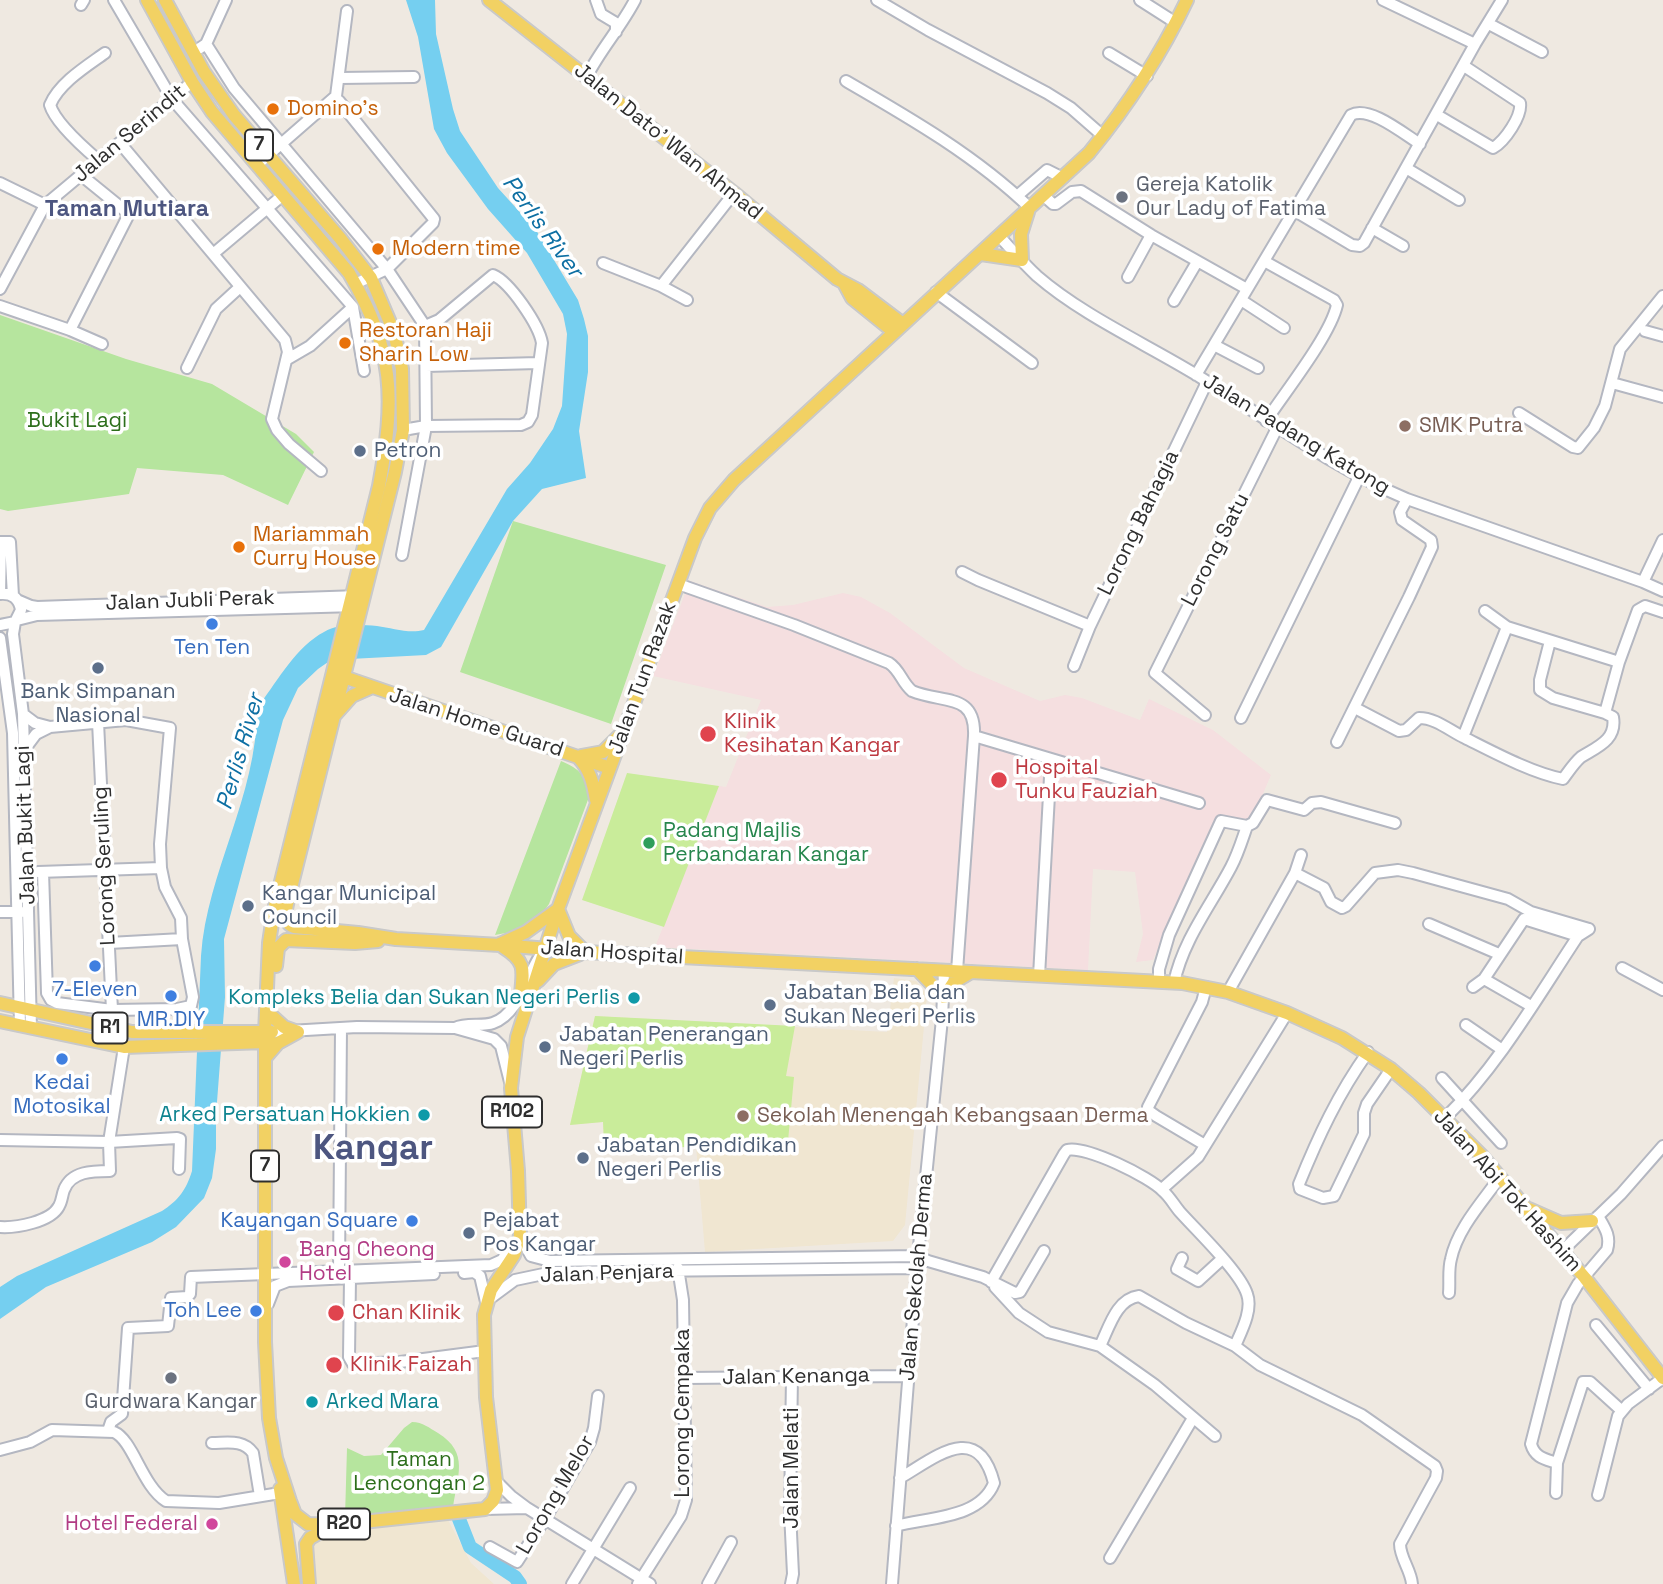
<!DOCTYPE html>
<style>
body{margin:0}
canvas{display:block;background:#efe9e1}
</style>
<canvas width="1663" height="1584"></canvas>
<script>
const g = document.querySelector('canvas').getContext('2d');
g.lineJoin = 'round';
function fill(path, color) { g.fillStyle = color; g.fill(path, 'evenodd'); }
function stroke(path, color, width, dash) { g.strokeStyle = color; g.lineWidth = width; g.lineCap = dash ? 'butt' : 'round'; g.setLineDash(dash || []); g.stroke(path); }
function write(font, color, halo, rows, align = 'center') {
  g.font = font + ' "Space Grotesk",sans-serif'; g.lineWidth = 7; g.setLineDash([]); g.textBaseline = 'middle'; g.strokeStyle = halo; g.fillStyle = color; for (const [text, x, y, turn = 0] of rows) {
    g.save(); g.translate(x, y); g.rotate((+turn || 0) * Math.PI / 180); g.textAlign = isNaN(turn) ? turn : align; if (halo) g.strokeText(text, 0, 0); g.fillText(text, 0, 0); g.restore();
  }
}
const education = new Path2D(`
 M894 978 916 981 927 995 905 1225 893 1241 705 1252 696 1146 617 1151 604 1143 603 1122 570 1125 595 1016 887 1032Z
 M448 1520 471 1563 494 1584H316L312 1546 316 1540 327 1534Z`);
const medical = new Path2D(`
 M690 581 767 607 793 605 843 593 861 597 890 613 964 668 1040 701 1065 695 1082 698 1140 720 1149 699 1213 730 1271 775 1254 815 1244 820 1220 815 1175 908 1153 960 1136 962 1143 934 1135 872 1093 869 1088 970 655 947 719 786 726 787 761 700 653 676Z`);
const green = new Path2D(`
 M0 315 126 359 212 384 296 434 314 452 288 505 223 475 137 468 129 494 8 511 0 509Z
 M513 521 666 565 611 724 460 672Z
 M561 761C580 769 587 776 589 797L549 904C536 923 517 932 495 935Z
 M412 1422C423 1422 429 1428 438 1433 470 1453 457 1476 453 1508L345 1517 347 1448 364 1456 381 1455 404 1428Z`);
const pitch = new Path2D(`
 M627 773 719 786 664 927 582 900Z
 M595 1016 795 1026 786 1076 794 1077 788 1141 617 1151 604 1143 603 1122 570 1125Z`);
const water = new Path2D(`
 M406 0H435L436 34 453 109 460 131 498 188 536 230 578 300 584 319 588 336V372L579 431 586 478 542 489 513 521 441 647 426 655 331 660 318 669 298 688 283 720 224 939 225 997 216 1115V1149L212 1178 204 1198 176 1227 152 1242 46 1287 0 1319V1287L17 1276 162 1211C179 1200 186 1190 192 1171L201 956C207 871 257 797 257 709L260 704C278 680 297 646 324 632 339 623 360 625 377 626 392 628 409 634 424 630L507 489 530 463 553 429 562 406 567 334 563 314 527 253 488 209 447 153 434 129 418 37Z`);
const river = new Path2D(`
 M459 1519 470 1547 515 1577 520 1584`);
const minor = new Path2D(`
 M114 0 172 99 353 307 364 371
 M596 0 601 14 616 23V32
 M877 0 928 30 1047 93 1071 108 1103 136
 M1140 0 1176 23
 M1383 0 1475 44
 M81 5 84 0
 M1489 24 1542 52
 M206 44 234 88 387 269 425 326 426 426 402 555
 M200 48 206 44 226 0
 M1109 53 1147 76
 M587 76C601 49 621 27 635 0
 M340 78 414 77
 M846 81C910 118 976 156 1030 208
 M334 100 339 101 434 219 433 223 387 269 355 284
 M1437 115 1493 148C1505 141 1522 116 1520 103L1464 66
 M120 143 285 340 288 352 272 419 277 430 289 444 321 471
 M98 160C84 148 55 122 50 105 59 83 87 66 105 53
 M257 165 336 96 347 11
 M1406 168 1459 200
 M0 183 45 205
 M1017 196 1047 170 1063 178
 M1044 196 1053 204H1056L1072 192 1081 191 1151 235 1247 289
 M1295 211 1352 245 1360 246 1364 243 1475 44 1502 0
 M1372 228 1403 246
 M1000 237C1012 250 1024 264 1037 276 1082 315 1144 343 1195 374 1265 417 1331 467 1407 499L1643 582 1663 591
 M213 254 283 195
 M1264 261 1334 300 1337 305C1330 336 1285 392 1266 421
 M603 263 661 286 734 193
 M1128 277 1151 235
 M661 286 687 300
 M0 289 45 205 192 82
 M936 292 1032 363
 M1241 300 1284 328
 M1174 301 1197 262
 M0 306 70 330 102 344
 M70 330 129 214 81 175
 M1645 331 1663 336
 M1214 345 1258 368
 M286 360 310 346 353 307
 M426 366 538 363
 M187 368 216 309 240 287
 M1196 375 1351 115C1369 105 1404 134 1420 144
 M1612 383 1663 397
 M1519 413 1573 447 1578 448 1594 428 1605 406 1620 349 1663 296
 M403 430 426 426 521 425 528 422 532 415 542 343C539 325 510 282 493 275L439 320 425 326
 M0 542H10L13 596
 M962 572 978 580 1090 626
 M1643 582 1663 540
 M678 584 794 625 889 663C900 670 902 683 912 691 943 704 976 692 974 736L957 971
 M0 594C12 593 19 598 21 610L15 622 0 625
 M0 594 1 542
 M17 600 31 606 37 607 359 596
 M1485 611 1507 627 1619 662
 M17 620 37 615 356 606
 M15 622 13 634 23 714 31 1028
 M0 638 13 733 20 1025
 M1550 641 1540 680V690L1553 698 1605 713 1619 662 1638 610 1645 606 1663 612
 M1074 666 1090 626 1207 382
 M1355 708 1399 731 1406 730 1419 718C1436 718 1450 731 1465 738 1493 752 1532 773 1563 779 1569 771 1574 763 1581 757 1597 747 1617 740 1613 717L1605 713
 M23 714 35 723 50 727 126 720 170 728 160 844 161 868 165 887 181 918 182 939 193 997 191 1006 177 1009 112 1010 57 1003 51 1000 47 993 43 872
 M1205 715 1155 673 1277 428
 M1241 718 1359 477
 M98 722 112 1010 116 1030
 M974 736 1199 803
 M1463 737 1507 627
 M1337 742 1409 597 1432 547 1431 540 1402 520 1400 512 1407 499
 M24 750 36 734 50 727
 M38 872 161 868
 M1295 873 1324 888 1331 902 1342 908 1346 906 1375 873 1398 870 1413 873 1508 899 1531 912 1589 929
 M0 912H22
 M1429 924 1499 954
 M109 943 182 939
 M1622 968 1663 990
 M1039 976 1051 759
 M1484 979 1531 1006
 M1159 982V969L1169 935 1221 821 1247 826 1253 823 1267 800 1304 810 1312 803 1321 802 1395 823
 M1174 983C1183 940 1211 905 1231 867 1238 854 1242 840 1247 826
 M1473 987 1484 979 1524 919 1578 936
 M1228 992 1295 873 1301 855
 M1466 1025 1501 1049
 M455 1028 494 1039 501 1046 510 1082
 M272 1032 357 1027 455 1028C467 1022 481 1027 493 1023 519 1014 526 977 540 956
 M1368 1052C1338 1094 1318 1137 1299 1184L1300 1189 1323 1198 1334 1196 1364 1134V1113L1367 1104 1391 1069
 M1442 1078 1501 1143
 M1445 1118C1498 1066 1537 998 1578 936L1589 929
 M0 1140 109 1142 177 1138 180 1139 179 1169
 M1205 1145 1156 1116 1149 1111 1148 1107 1202 1002 1206 987
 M1162 1189 1198 1157 1287 1013
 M0 1227C16 1228 51 1222 59 1206 62 1201 62 1195 64 1190 71 1171 93 1171 110 1171L109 1142 124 1047
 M520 1236 531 1256 550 1261 918 1256 928 1261 983 1277 1015 1293 1020 1292 1044 1251
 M1561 1252 1621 1194 1663 1146
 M1182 1258 1177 1269 1198 1281 1222 1259
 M339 1271 341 1028
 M464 1273 474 1272 480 1276 486 1302
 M350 1278 349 1357 353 1364 400 1362 485 1351
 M991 1282 1064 1154 1067 1150C1085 1145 1150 1177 1163 1191 1170 1197 1174 1205 1180 1212 1197 1231 1240 1272 1247 1294 1253 1310 1241 1332 1235 1346
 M995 1287 1019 1313 1048 1332 1100 1346 1155 1385 1215 1436
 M1449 1293C1450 1281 1448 1270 1451 1259 1457 1229 1483 1201 1500 1177
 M488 1300 515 1280 553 1272 917 1268
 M268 1304 275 1286 288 1281 434 1274
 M1596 1325 1649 1389
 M1100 1346C1109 1328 1116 1299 1139 1296L1186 1323 1235 1346 1260 1365 1362 1415 1435 1466 1437 1471 1436 1478 1400 1544C1400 1558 1411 1570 1412 1584
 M684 1378 908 1376
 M108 1431 111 1422 122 1414 128 1328 168 1326 171 1298 187 1297 190 1294 191 1277 491 1265 502 1260 515 1244
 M212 1443C227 1443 243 1439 253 1453L260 1496
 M0 1450 30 1442 52 1430 114 1432C133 1440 142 1486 166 1501L219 1503 280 1493
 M1557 1463C1545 1459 1535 1458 1531 1444L1567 1303 1578 1284 1607 1250C1611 1236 1605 1228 1598 1216
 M496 1481 511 1496 527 1508 650 1584
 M1556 1493 1557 1463 1583 1382H1590L1622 1411
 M1598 1495 1618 1416 1628 1404 1663 1378
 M485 1509 527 1508
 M896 1526C928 1517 980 1519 994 1483 978 1420 936 1457 900 1478
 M490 1547 517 1562 545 1519 590 1442 594 1428 598 1396
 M1110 1558 1193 1418
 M572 1584 630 1488
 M638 1584 681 1516 686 1500 683 1300 678 1268
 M708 1584 731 1542
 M791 1584 793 1574 790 1512 792 1376
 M892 1584 918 1256 942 1019 944 971`);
const major = new Path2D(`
 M147 0 192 82 212 112 349 273C395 352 395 398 379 486L274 910 269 943 265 1033V1342L269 1418 276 1458 290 1501 295 1514 308 1524 334 1525 485 1509 493 1501 497 1490 486 1397 484 1315 491 1290 514 1255 520 1236 518 1171 511 1088 517 1037 558 909 695 538 710 508 734 480 1089 153C1129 104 1160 57 1187 0
 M165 0 204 72 234 115 340 238 371 278 394 332 402 369 403 430 395 472 287 904C285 913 284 923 294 927L358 933 396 939 500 945 585 952 1182 983 1228 992 1287 1013 1342 1038 1391 1069 1419 1093 1482 1156 1585 1278 1663 1378
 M489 0 734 193 837 279 858 290 903 324
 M981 254 1022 260 1021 234 1028 212
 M845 285 852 298 894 332
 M338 675 610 768
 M335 715 352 696 370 688
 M581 756 603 752 619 736
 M578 757C590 770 593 782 596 800
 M558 909 569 936 585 952
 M500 944 526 932 558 909
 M503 947C525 961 524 968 521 993
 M276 966 278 948 286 940 355 943 378 941
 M917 969 944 997 954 982 971 972
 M538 981 554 964 580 954
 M0 1003 132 1032H272
 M273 1017 284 1027 298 1032
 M0 1021 124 1047 265 1042 269 1039
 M265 1058 278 1043 298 1032
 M1529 1209 1561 1223 1592 1221
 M280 1489 294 1584
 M309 1584 306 1544 310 1538 331 1526`);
const markers = [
 [273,109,7,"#e8710a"],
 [1122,197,7,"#6b7280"],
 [378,249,7,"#e8710a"],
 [345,343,7,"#e8710a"],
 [1405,426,7,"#8d6e63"],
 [360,451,7,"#5c6f8a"],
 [239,547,7,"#e8710a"],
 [212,624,7,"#3f7fe0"],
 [98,668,7,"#5c6f8a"],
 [708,734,9,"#e0444e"],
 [999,780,9,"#e0444e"],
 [649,843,7,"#2e9e5b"],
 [248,906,7,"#5c6f8a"],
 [95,966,7,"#3f7fe0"],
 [171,996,7,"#3f7fe0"],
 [634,998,7,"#0f9aa8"],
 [770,1005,7,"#5c6f8a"],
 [545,1047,7,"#5c6f8a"],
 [62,1059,7,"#3f7fe0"],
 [424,1115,7,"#0f9aa8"],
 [743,1116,7,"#8d6e63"],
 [583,1158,7,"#5c6f8a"],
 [412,1221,7,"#3f7fe0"],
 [469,1233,7,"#5c6f8a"],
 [285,1262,7,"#d1479c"],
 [256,1311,7,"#3f7fe0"],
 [336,1313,9,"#e0444e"],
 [334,1365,9,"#e0444e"],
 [171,1378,7,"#6b7280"],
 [312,1402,7,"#0f9aa8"],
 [212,1524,7,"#d1479c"]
];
const shields = [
 [259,145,28],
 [110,1028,35],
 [512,1112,60],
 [265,1166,28],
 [344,1524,52]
];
const shieldNames = [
 ["7",259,145],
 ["R1",110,1028],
 ["R102",512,1112],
 ["7",265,1166],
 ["R20",344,1524]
];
const foodNames = [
 ["Domino's",287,109],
 ["Modern time",392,249],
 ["Restoran Haji",359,331],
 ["Sharin Low",359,355],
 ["Mariammah",253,535],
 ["Curry House",253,559]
];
const streetNames = [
 ["Jalan Serindit",130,134,-40],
 ["Jalan Dato' Wan Ahmad",668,142,39],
 ["Jalan Padang Katong",1296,435,31],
 ["Lorong Bahagia",1139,523,-64],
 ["Lorong Satu",1216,550,-63],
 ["Jalan Jubli Perak",190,601,-2],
 ["Jalan Tun Razak",643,678,-70],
 ["Jalan Home Guard",476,723,18],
 ["Jalan Bukit Lagi",26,825,-92],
 ["Lorong Seruling",105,866,-93],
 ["Jalan Hospital",612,953,4],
 ["Jalan Abi Tok Hashim",1507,1191,48],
 ["Jalan Penjara",607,1274,-2],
 ["Jalan Sekolah Derma",917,1277,-85],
 ["Jalan Kenanga",796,1377,-1],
 ["Lorong Cempaka",683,1413,-90],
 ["Jalan Melati",792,1468,-90],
 ["Lorong Melor",556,1495,-60]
];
const worshipNames = [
 ["Gereja Katolik",1136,185],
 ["Our Lady of Fatima",1136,209],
 ["Gurdwara Kangar",171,1402,"center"]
];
const parkNames = [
 ["Bukit Lagi",77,421],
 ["Taman",419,1460],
 ["Lencongan 2",419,1484]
];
const educationNames = [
 ["SMK Putra",1419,426],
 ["Sekolah Menengah Kebangsaan Derma",757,1116]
];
const serviceNames = [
 ["Petron",374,451],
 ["Bank Simpanan",98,692,"center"],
 ["Nasional",98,716,"center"],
 ["Kangar Municipal",262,894],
 ["Council",262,918],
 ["Jabatan Belia dan",784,993],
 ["Sukan Negeri Perlis",784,1017],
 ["Jabatan Penerangan",559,1035],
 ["Negeri Perlis",559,1059],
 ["Jabatan Pendidikan",597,1146],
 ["Negeri Perlis",597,1170],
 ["Pejabat",483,1221],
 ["Pos Kangar",483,1245]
];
const shopNames = [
 ["Ten Ten",212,648],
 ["7-Eleven",95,990],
 ["MR.DIY",171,1020],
 ["Kedai",62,1083],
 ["Motosikal",62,1107],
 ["Kayangan Square",398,1221,"right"],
 ["Toh Lee",242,1311,"right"]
];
const healthNames = [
 ["Klinik",724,722],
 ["Kesihatan Kangar",724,746],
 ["Hospital",1015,768],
 ["Tunku Fauziah",1015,792],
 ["Chan Klinik",352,1313],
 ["Klinik Faizah",350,1365]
];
const leisureNames = [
 ["Padang Majlis",663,831],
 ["Perbandaran Kangar",663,855]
];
const cultureNames = [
 ["Kompleks Belia dan Sukan Negeri Perlis",620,998],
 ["Arked Persatuan Hokkien",410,1115],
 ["Arked Mara",326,1402,"left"]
];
const hotelNames = [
 ["Bang Cheong",299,1250],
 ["Hotel",299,1274],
 ["Hotel Federal",198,1524,"right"]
];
const neighbourhoodNames = [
 ["Taman Mutiara",127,210]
];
const waterNames = [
 ["Perlis River",542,227,54],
 ["Perlis River",241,752,-74]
];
const townNames = [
 ["Kangar",373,1150]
];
fill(education, '#f0e6d1');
fill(medical, '#f5dfe0');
fill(green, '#b6e59e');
fill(pitch, '#c9ec9a');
fill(water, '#75cff0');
stroke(river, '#75cff0', 14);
stroke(minor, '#b4b7c1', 14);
stroke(major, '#c9c9c9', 16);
stroke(minor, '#fff', 10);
stroke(major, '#f2d163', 12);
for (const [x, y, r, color] of markers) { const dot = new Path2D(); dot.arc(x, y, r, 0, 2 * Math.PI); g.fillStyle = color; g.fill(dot); stroke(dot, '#fff', 2.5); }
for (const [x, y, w] of shields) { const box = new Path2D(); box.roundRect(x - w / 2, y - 15.5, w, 31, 5); g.fillStyle = '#fff'; g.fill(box); stroke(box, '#2e2e2e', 2); }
write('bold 19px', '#2e2e2e', null, shieldNames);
write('21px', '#c56008', '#fff', foodNames, 'left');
write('21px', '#2e2e2e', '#fff', streetNames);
write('21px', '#5b616d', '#fff', worshipNames, 'left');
write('21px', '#2c6e1b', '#fff', parkNames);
write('21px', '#785e54', '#fff', educationNames, 'left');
write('21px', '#4e5e75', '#fff', serviceNames, 'left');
write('21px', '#366cbe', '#fff', shopNames);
write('21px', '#be3a42', '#fff', healthNames, 'left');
write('21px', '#27864d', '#fff', leisureNames, 'left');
write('21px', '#0d838f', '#fff', cultureNames, 'right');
write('21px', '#b23c85', '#fff', hotelNames, 'left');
write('bold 23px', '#4d5680', '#fff', neighbourhoodNames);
write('italic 23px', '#0d6fa3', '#fff', waterNames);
write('bold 35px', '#4d5680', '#fff', townNames);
</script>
